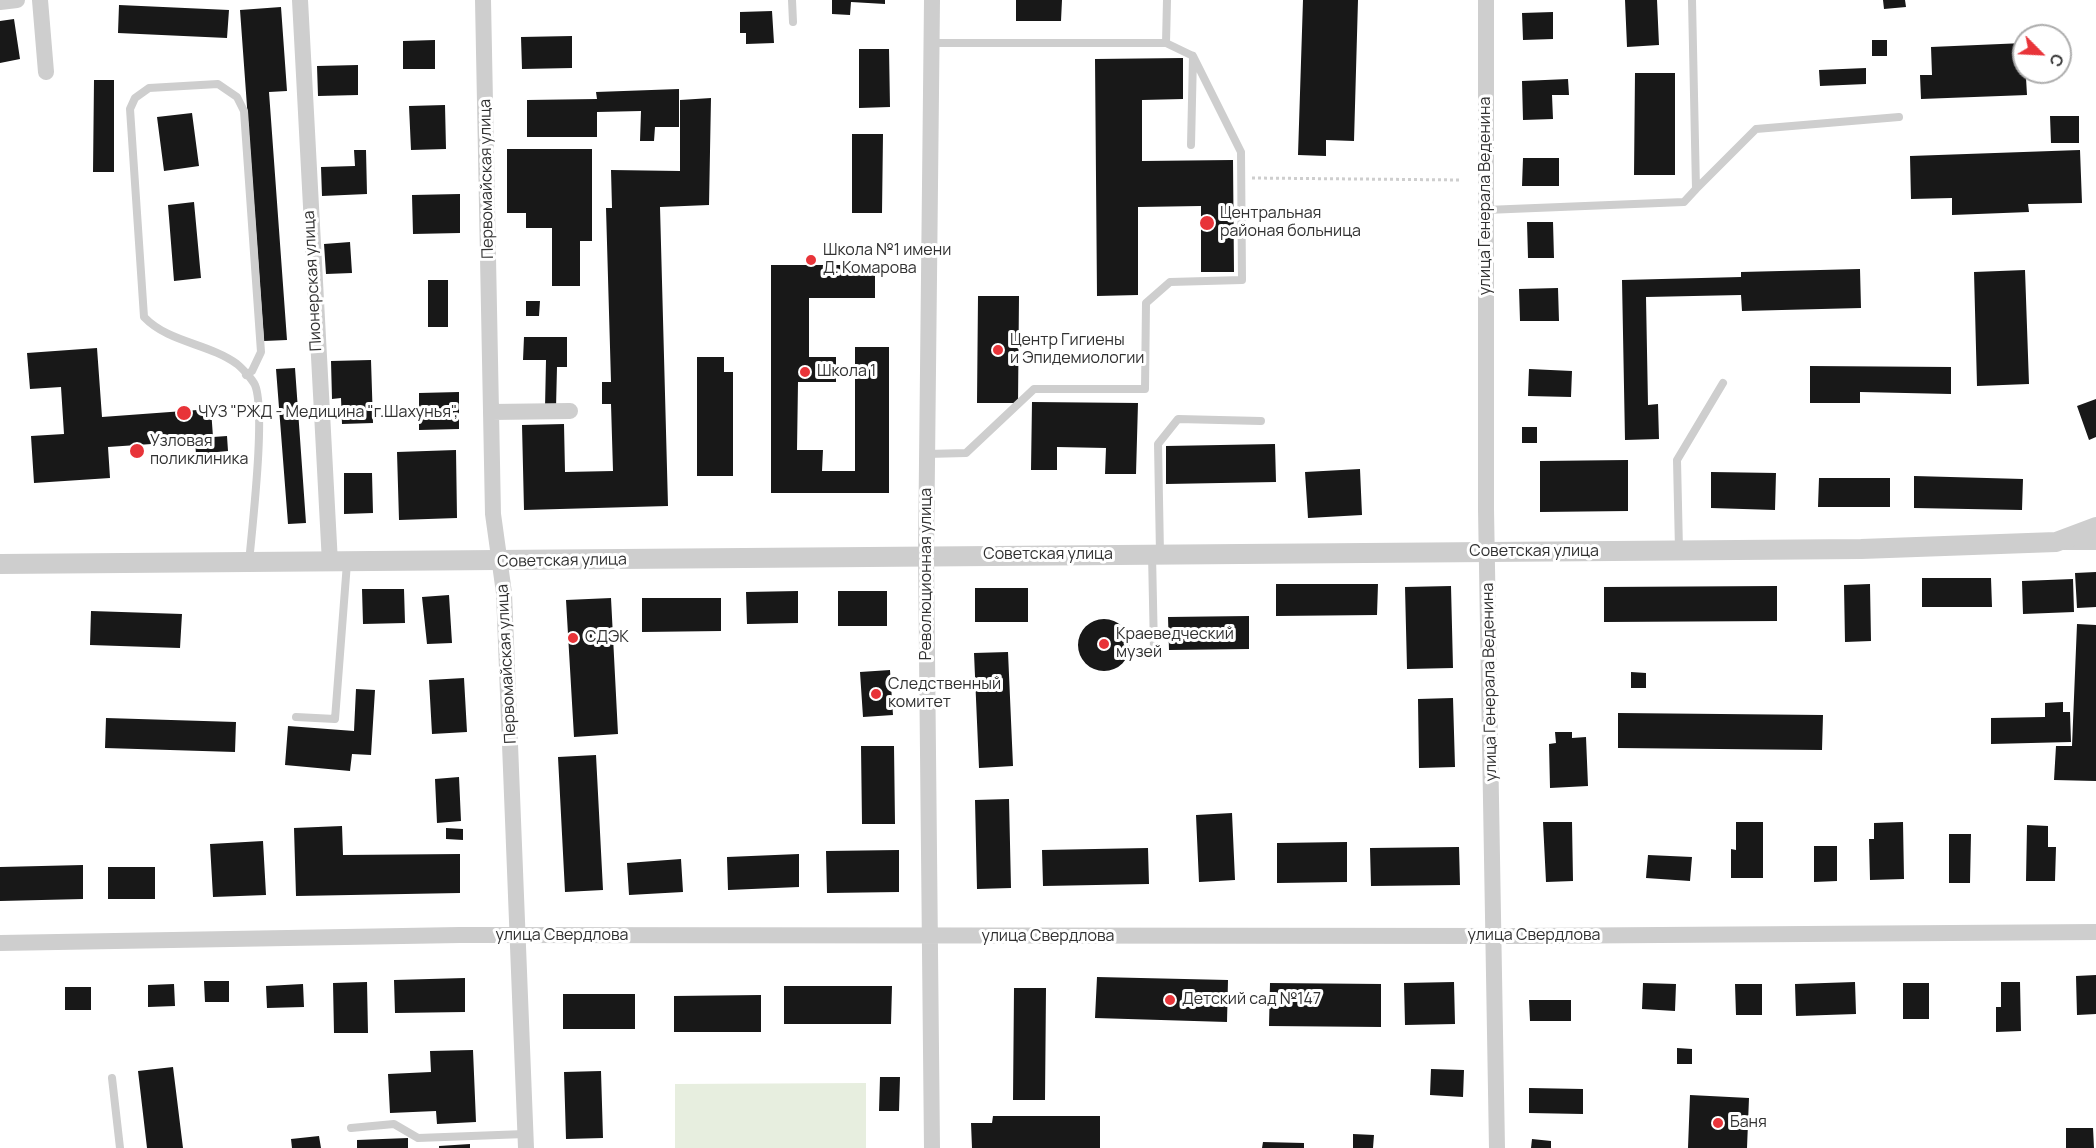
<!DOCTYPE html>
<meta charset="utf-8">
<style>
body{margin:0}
#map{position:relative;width:2096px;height:1148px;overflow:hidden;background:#fff;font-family:Manrope,sans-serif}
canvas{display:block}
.north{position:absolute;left:2012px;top:24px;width:60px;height:60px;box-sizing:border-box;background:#fff;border:2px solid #adadad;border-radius:50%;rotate:114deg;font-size:16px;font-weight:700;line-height:24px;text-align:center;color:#313131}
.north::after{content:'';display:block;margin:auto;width:21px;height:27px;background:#e83439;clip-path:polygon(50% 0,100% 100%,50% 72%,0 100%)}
</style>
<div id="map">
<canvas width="2096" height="1148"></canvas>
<div class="north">С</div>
</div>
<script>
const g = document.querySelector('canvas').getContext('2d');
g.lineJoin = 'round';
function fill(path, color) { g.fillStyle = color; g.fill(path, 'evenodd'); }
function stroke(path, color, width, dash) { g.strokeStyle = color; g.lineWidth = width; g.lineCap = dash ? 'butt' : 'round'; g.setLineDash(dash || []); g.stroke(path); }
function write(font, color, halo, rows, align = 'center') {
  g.font = font + ' Manrope,sans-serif'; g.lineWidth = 6; g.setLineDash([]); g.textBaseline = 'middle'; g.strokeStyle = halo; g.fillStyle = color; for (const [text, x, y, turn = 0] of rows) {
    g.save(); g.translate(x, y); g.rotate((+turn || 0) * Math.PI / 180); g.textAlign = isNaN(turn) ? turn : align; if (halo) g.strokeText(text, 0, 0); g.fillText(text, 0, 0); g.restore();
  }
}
const green = new Path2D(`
 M866 1083V1148H675V1084Z`);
const building = new Path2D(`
 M832 0H885V4L851 2 850 15 832 14Z
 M1016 0H1062L1061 21H1016Z
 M1303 0H1358L1354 141 1326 140V156L1298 155Z
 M1625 0H1657L1659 45 1627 47Z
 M1883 0H1905L1906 7 1884 9Z
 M119 5 229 10 227 38 118 33Z
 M281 7 287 91 269 92 287 340 264 341 240 10Z
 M772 11 774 43 746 44V33H740V12Z
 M1553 12V39L1523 40 1522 13Z
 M14 19 20 59 0 63V21Z
 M572 36V68L522 69 521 37Z
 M435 40V69H403V41Z
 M1872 40H1887V56H1872Z
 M2024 43 2027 95 1921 99 1920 75H1932L1931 47Z
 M859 49H889L890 107 859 108Z
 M1183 58V99L1142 100V161L1233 160 1234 272H1201V206L1138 207V295L1097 296 1095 59Z
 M358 65V95L318 96 317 66Z
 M1866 68V84L1820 86 1819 70Z
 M1635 73H1675V175H1634Z
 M1568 79 1569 95H1552L1553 119 1523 120 1522 81Z
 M94 80H114V172H93Z
 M679 89V127H655L654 141H640L641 111 597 112V137H527V100L597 99 596 92Z
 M711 98 709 205 660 207 668 506 524 510 522 425 564 424 565 472 613 471 611 404H602V382H611L606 208H612L611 170 680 171V100Z
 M445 105 446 149 411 150 409 106Z
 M192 113 199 166 164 171 157 117Z
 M2050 116H2079V143H2051Z
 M852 134H883L882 213H852Z
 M507 149H592V241H580V286H552V228H526V213H507Z
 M354 150H366L367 194 322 196 321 167 355 166Z
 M2080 150 2082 203 2028 204 2029 212 1952 215V198L1911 199 1910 156Z
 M1523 158H1559V186H1522Z
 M460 194V233L413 234 412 195Z
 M194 202 201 278 174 281 168 205Z
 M1527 222H1553L1554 258H1528Z
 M350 242 352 273 326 274 324 244Z
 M771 265H875V298H809V357H836V382H798L797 450H823L822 471H855V347H889V493H771Z
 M1860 269 1861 308 1742 311 1741 295 1646 297 1648 405 1658 404 1659 439 1625 440 1622 280 1741 277V272Z
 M2025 270 2029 384 1977 386 1974 272Z
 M428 280H448V327H428Z
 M1558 288 1559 321H1520L1519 289Z
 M978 296H1019L1018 403H977Z
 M526 301H540L539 316H526Z
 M524 337H567V367H557L556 408H545L546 360H523Z
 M97 348 102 417 211 409 213 437 227 436 228 451 196 454 195 441 108 447 110 478 34 483 31 436 64 434 61 387 30 389 27 353Z
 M697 357H724V372H733V476H697Z
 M371 360 373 423 342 424 341 398 332 399 331 361Z
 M1810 366 1951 367V394L1860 392V403H1810Z
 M295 368 306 523 288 524 276 369Z
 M1529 369 1572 371 1571 397 1528 396Z
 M459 392V429L419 430V393Z
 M2096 399V437L2089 440 2077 406Z
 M1032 402 1138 403 1136 474H1105L1106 448 1057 447V470H1031Z
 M1522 427H1537V443H1522Z
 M1275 444 1276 482 1166 484V446Z
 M456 450 457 518 399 520 397 452Z
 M1628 460V511L1540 512V461Z
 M1360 469 1362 515 1308 518 1305 472Z
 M1711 472 1776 473 1775 510 1711 508Z
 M344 473H372L373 513 344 514Z
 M1914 476 2023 479 2022 510 1914 508Z
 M1819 478H1890V507H1818Z
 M2096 572V607L2077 608 2075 573Z
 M1922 578H1991L1992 607H1922Z
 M2073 579 2074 612 2023 614 2022 581Z
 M1276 584H1378L1377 615 1276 616Z
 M1870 584 1871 641 1845 642 1844 585Z
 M1451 586 1453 668 1407 669 1405 587Z
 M1777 586V621L1604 622V587Z
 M975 588H1028V622H975Z
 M362 589H404L405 623 363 624Z
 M798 591V623L747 624 746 592Z
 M838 591H887V626H838Z
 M449 595 452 643 427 644 422 597Z
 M611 598 618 734 574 737 566 600Z
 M642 598H721V631L642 632Z
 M91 611 182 614 180 648 90 645Z
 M1249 616V649L1169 650 1168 617Z
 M1078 645a26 26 0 1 1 52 0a26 26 0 1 1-52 0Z
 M2077 624 2096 625V781L2054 780 2056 746H2072Z
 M1008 652 1013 766 979 768 974 653Z
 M890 670 893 715 863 717 860 672Z
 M1631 672 1646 673V688H1631Z
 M464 678 467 732 432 734 429 680Z
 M356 689 375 690 371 755 352 754 350 771 285 765 288 726 354 731Z
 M1453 698 1455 767 1419 768 1418 699Z
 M2063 702V712H2070L2071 742 1991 744V718L2045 717V703Z
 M1618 713 1823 715 1822 750 1618 748Z
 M106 718 236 722 235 752 105 748Z
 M1555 732H1572V738L1586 737 1588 786 1550 788 1549 744 1556 743Z
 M861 746H894L895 824H862Z
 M596 755 603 890 565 892 558 757Z
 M459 777 461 821 437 823 435 779Z
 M1009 799 1011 888 977 889 975 800Z
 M1232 813 1235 880 1199 882 1196 815Z
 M1543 822H1572L1573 881 1546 882Z
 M1736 822H1763V878H1731V849L1736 850Z
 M1903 822 1904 879 1870 880 1869 839H1874V823Z
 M2027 825 2048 826V847H2056L2055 881H2026Z
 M342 826 343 855 460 854V893L296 896 294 828Z
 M446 828 463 829V840L446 839Z
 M1949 834H1971L1970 883H1949Z
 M263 841 266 895 213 897 210 844Z
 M1347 842V882L1277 883V843Z
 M1814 846H1837V881L1814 882Z
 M1459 847 1460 885 1371 886 1370 848Z
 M1148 848 1149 884 1043 886 1042 850Z
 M899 850V892L827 893 826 851Z
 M799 854V887L728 890 727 857Z
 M1648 855 1692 857 1690 881 1646 878Z
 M681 859 683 892 629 895 627 863Z
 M83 865V899L0 901V867Z
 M108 867H155V899H108Z
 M2096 975V1014L2077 1015 2076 976Z
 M1097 977 1228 980 1227 1022 1095 1018Z
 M465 978V1012L395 1013 394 980Z
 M204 981H229V1002H205Z
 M367 982 368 1033H334L333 983Z
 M1454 982 1455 1024 1405 1025 1404 983Z
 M1855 982 1856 1014 1796 1016 1795 984Z
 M2001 982H2020L2021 1031 1996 1032V1007H2001Z
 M1270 983 1381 984V1027L1269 1026Z
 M1643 983 1676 984 1675 1011 1642 1009Z
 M1903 983H1929V1019H1903Z
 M174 984 175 1006 148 1007V985Z
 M303 984 304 1007 267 1008 266 986Z
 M1735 984H1762V1015H1736Z
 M784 986H892L891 1024H784Z
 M65 987H91V1010H65Z
 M1014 988H1046L1045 1100H1013Z
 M563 994H635V1029H563Z
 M761 995V1032H674V996Z
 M1529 1000H1571V1021H1530Z
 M1677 1048 1692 1049V1064H1677Z
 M473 1050 476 1122 437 1124 436 1111 390 1113 388 1074 431 1072 430 1051Z
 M173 1067 183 1148H147L138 1071Z
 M1431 1069 1464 1070 1463 1097 1430 1095Z
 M601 1071 603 1138 566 1139 564 1072Z
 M880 1077H900L899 1111H879Z
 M1529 1088 1583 1089V1114L1529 1113Z
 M1690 1095 1749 1098 1747 1148H1688Z
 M993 1116H1100V1148H972L971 1123H992Z
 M2066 1128H2093L2094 1148H2066Z
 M1353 1134 1374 1135 1373 1148H1353Z
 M319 1136 321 1148H292L291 1139Z
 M408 1138V1148H357V1140Z
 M1532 1139 1551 1141V1148H1531Z
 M1263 1142 1304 1143V1148H1262Z
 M470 1144V1148H439V1146Z`);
const path = new Path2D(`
 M1252 178 1462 180`);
const service = new Path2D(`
 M792 0 793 22
 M932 43H1166L1167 0
 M1166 43 1193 56 1191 145
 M1696 189 1756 129 1899 117
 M1486 210 1684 202 1696 189 1692 0
 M246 375 252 371 261 352 244 111 237 97 218 84 149 88 135 98 130 109 144 317C169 343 208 343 237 364 242 368 252 379 255 385 266 412 252 528 249 563
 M927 454 966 453 1034 389H1145L1146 303 1170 282 1242 280 1241 152 1193 56
 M1679 550 1677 460 1723 383
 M1152 554 1154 650
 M1160 554 1158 444 1178 419 1261 421
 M296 717 335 719 347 563
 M112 1078 120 1148
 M351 1128 394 1124 418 1138 525 1134`);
const minor = new Path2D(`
 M40 0 46 72
 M300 0 330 563
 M483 0 493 514 504 593 526 1148
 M932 0 926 555 932 1148
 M1486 0V509L1497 1148
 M0 2 17 0
 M491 412 570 411
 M2064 542H2096
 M0 943 460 935 1516 936 2096 932`);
const tertiary = new Path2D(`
 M0 564 1861 549 2056 542 2096 527`);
const markers = [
 [1207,223,8,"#e83439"],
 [811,260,6,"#e83439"],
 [998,350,6,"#e83439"],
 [805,372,6,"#e83439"],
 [184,413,8,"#e83439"],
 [137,451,8,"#e83439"],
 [573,638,6,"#e83439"],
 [1104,644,6,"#e83439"],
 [876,694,6,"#e83439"],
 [1170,1000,6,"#e83439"],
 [1718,1123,6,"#e83439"]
];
const streetNames = [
 ["Первомайская улица",487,179,-91],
 ["улица Генерала Веденина",1486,196,-90],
 ["Пионерская улица",313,281,-93],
 ["Советская улица",1534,552],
 ["Советская улица",1048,555],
 ["Советская улица",562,561,-1],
 ["Революционная улица",927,574,-90],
 ["Первомайская улица",507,664,-93],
 ["улица Генерала Веденина",1490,682,-91],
 ["улица Свердлова",562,936],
 ["улица Свердлова",1534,936],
 ["улица Свердлова",1048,937]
];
const poiNames = [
 ["Центральная",1220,214],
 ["районая больница",1220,232],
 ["Школа №1 имени",823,251],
 ["Д. Комарова",823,269],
 ["Центр Гигиены",1010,341],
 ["и Эпидемиологии",1010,359],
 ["Школа 1",817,372],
 ["ЧУЗ \"РЖД - Медицина \"г.Шахунья\",",198,413],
 ["Узловая",150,442],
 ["поликлиника",150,460],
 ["Краеведческий",1116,635],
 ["музей",1116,653],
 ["СДЭК",585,638],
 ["Следственный",888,685],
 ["комитет",888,703],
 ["Детский сад №147",1182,1000],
 ["Баня",1730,1123]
];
fill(green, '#e7eedf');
fill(building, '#181818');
stroke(path, '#cecece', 3, [3, 3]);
stroke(service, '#cecece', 8);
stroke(minor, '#cecece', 16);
stroke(tertiary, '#cecece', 20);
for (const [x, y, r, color] of markers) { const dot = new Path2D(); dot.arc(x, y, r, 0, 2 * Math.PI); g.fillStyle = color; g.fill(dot); stroke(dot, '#fff', 2); }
write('16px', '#313131', '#fff', streetNames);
write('16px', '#313131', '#fff', poiNames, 'left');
</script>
